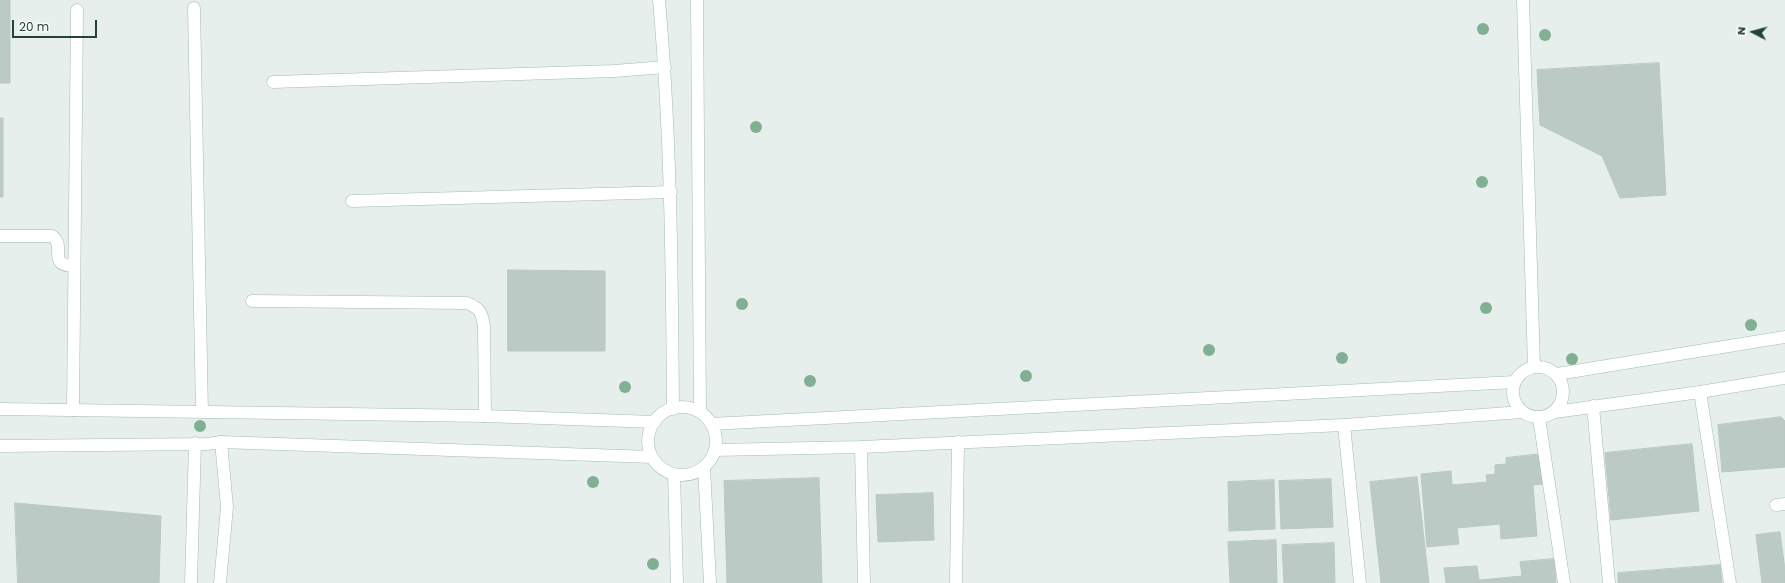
<!DOCTYPE html>
<style>
body{margin:0}
#map{position:relative;width:1785px;height:583px;overflow:hidden;background:#e6efeb;font-family:Poppins,sans-serif}
canvas{display:block}
.north{position:absolute;left:1733px;top:12px;width:40px;height:40px;-webkit-text-stroke:3px #f7fbf9;paint-order:stroke;rotate:276deg;font-size:11px;font-weight:700;line-height:16px;text-align:center;color:#24423a}
.north::after{content:'';display:block;margin:auto;width:14px;height:18px;background:#24423a;clip-path:polygon(50% 0,100% 100%,50% 72%,0 100%)}
.scale{position:absolute;left:12px;top:20px;width:85px;height:18px;box-sizing:border-box;border:2px solid #24423a;border-top:0;padding-left:5px;font-size:12px;line-height:14px;white-space:nowrap;color:#24423a;-webkit-text-stroke:3px #f7fbf9;paint-order:stroke}
</style>
<div id="map">
<canvas width="1785" height="583"></canvas>
<div class="north">N</div>
<div class="scale">20 m</div>
</div>
<script>
const g = document.querySelector('canvas').getContext('2d');
g.lineJoin = 'round';
function fill(path, color) { g.fillStyle = color; g.fill(path, 'evenodd'); }
function stroke(path, color, width, dash) { g.strokeStyle = color; g.lineWidth = width; g.lineCap = dash ? 'butt' : 'round'; g.setLineDash(dash || []); g.stroke(path); }
const building = new Path2D(`
 M0 0H10V83H0Z
 M1659 63 1666 195 1620 198 1602 156 1540 125 1537 70Z
 M0 118H3V197H0Z
 M508 270 605 271V351H508Z
 M1781 417 1785 421V467L1722 472 1718 425Z
 M1692 444 1699 511 1611 520 1605 453Z
 M1542 454 1545 484 1533 485 1537 536 1501 539 1500 524 1457 528 1459 544 1427 547 1421 474 1451 471 1452 485 1487 482 1486 475 1495 474V465L1506 464V458Z
 M1417 477 1429 583H1381L1370 482Z
 M819 478 822 583H727L724 481Z
 M1331 479 1333 527 1281 529 1279 481Z
 M1274 480 1275 529 1229 531 1228 482Z
 M933 493 934 540 878 542 876 495Z
 M15 503 161 516 159 583H18Z
 M1780 532 1785 570V583H1762L1756 535Z
 M1276 540 1277 583H1230L1228 542Z
 M1334 543 1335 583H1284L1282 545Z
 M1554 559 1556 583H1446L1444 568 1477 566 1479 580 1522 576 1520 562Z
 M1720 565 1722 583H1618V573Z`);
const lane = new Path2D(`
 M273 82 614 71 665 67
 M191 583 195 443`);
const street = new Path2D(`
 M194 8 202 412
 M352 201 671 192
 M0 236H52C67 246 46 266 74 266
 M252 301 467 303C480 308 482 313 484 326L485 416
 M1700 392 1730 583
 M1593 406 1609 583
 M73 410 77 10
 M1539 418 1564 583
 M1344 425 1360 583
 M861 447 864 583
 M1776 505 1785 504
 M220 583 227 507 221 442
 M956 583 958 442`);
const secondary = new Path2D(`
 M659 0C671 136 672 272 673 409
 M697 0 700 412
 M1523 0 1534 367
 M1513 392a25 25 0 1 1 50 0a25 25 0 1 1-50 0Z
 M1557 374 1785 337
 M648 441a34 34 0 1 1 68 0a34 34 0 1 1-68 0Z
 M0 409 485 416 655 422
 M1555 412 1700 392 1785 378
 M711 424 1515 382
 M0 446 207 444 221 442 652 457
 M715 450 861 447 1344 425 1522 412
 M704 467 710 583
 M674 474 677 583`);
const trees = [
 [1483,29],
 [1545,35],
 [756,127],
 [1482,182],
 [742,304],
 [1486,308],
 [1751,325],
 [1209,350],
 [1342,358],
 [1572,359],
 [1026,376],
 [810,381],
 [625,387],
 [200,426],
 [593,482],
 [653,564]
];
fill(building, '#bbcac4');
stroke(building, '#b8c9c2', 1);
stroke(lane, '#a8b8b2', 13);
stroke(street, '#a8b8b2', 13);
stroke(secondary, '#a4bbb3', 13);
stroke(lane, '#fff', 12);
stroke(street, '#fff', 12);
stroke(secondary, '#fff', 12);
g.fillStyle = '#80af93';
for (const [x, y] of trees) { g.beginPath(); g.arc(x, y, 6, 0, 2 * Math.PI); g.fill(); }
</script>
